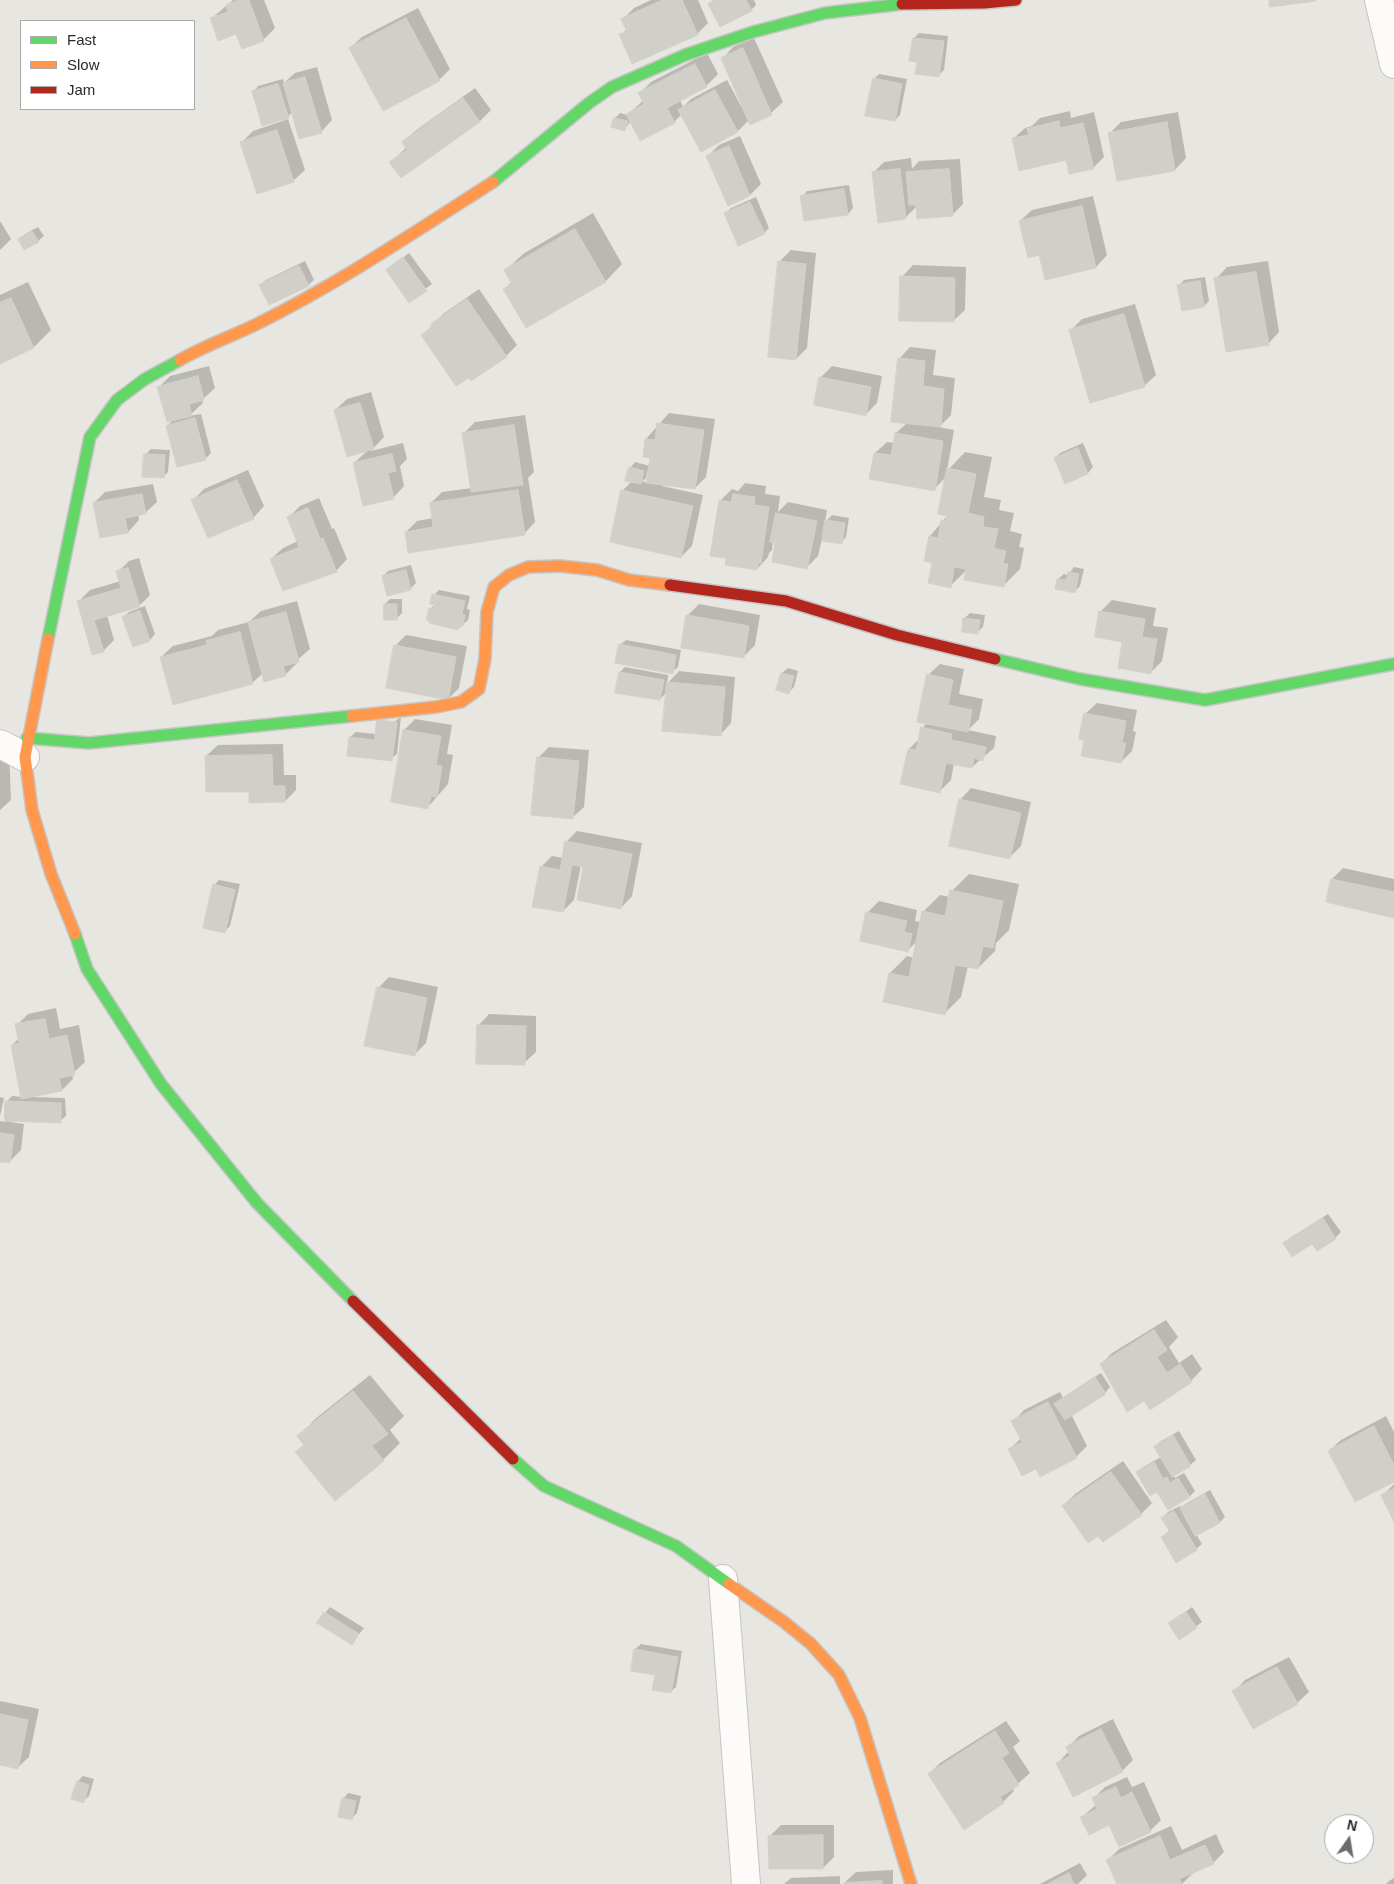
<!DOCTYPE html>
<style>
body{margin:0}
#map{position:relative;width:1394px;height:1884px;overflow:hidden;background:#e8e6e0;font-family:Arial,sans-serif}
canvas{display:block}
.legend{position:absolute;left:20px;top:20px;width:175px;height:90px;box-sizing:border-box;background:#fff;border:1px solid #aaa;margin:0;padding:6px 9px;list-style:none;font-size:15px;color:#2a2a2a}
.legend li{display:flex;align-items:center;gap:10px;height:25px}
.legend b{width:25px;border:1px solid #aaa}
.north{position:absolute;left:1324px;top:1814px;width:50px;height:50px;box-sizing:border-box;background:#fff;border:1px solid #aaa;border-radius:50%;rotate:13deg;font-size:14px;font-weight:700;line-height:20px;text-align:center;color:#2a2a2a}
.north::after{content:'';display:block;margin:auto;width:18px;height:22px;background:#6c6c6a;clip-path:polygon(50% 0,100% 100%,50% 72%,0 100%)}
</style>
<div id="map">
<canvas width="1394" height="1884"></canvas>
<ul class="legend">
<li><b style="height:6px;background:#63d668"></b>Fast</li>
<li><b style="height:6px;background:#ff974d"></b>Slow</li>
<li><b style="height:6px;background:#b3261e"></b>Jam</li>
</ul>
<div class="north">N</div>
</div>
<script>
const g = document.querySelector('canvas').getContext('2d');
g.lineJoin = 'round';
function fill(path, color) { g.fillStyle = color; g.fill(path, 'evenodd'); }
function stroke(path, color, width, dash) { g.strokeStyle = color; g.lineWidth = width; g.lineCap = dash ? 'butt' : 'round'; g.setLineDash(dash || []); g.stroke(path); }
const shadow = new Path2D(`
 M233 0H264L275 28 263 40 237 33 211 19Z
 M651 0H698L708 23 697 34 621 35 627 29 623 19 634 8Z
 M713 0H754L756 5 751 10 709 4Z
 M418 8 450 69 439 80 350 48 362 37Z
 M919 33 948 36 944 70 938 76 918 61 914 38Z
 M754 38 783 102 771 113 751 123 749 120 738 131 702 151 682 114 674 122 631 121 624 130 615 118 620 113 627 115 644 100 640 93 651 82 707 53 718 74 706 86 680 100 683 107 691 99 727 80 741 106 743 105 722 59 733 47Z
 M317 67 332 120 321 132 292 112 288 117 253 92 258 86 283 79 284 83 295 73Z
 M879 74 907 79 900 115 895 120 874 79Z
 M475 88 491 110 480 121 402 177 391 162 407 147 404 142 415 131Z
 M1070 111 1071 118 1094 112 1104 157 1093 168 1013 139 1025 128 1032 126 1040 118Z
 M1178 112 1186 158 1175 170 1110 133 1121 122Z
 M288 119 305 170 293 181 241 143 253 131Z
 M740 136 761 184 750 195 729 205 708 156 719 145Z
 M911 158 912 169 919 161 960 159 963 204 952 215 917 206 905 218 873 173 884 162Z
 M849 185 853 208 848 214 802 197 807 191Z
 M1093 196 1107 255 1096 267 1046 278 1040 254 1020 221 1032 210Z
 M756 197 769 228 764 233 725 214 731 208Z
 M593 213 622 264 606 281 526 326 504 289 512 282 506 270 523 254Z
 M0 221 11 239 0 250Z
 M38 227 44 236 38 241 20 239 25 234Z
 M791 250 816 253 807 348 796 359 780 261Z
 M409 253 432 284 409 301 388 270Z
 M305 261 314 280 308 285H261L266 280Z
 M1268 261 1279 332 1268 344 1216 279 1227 267Z
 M913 265 966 267 965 310 953 321 902 277Z
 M1205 277 1209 301 1204 306 1179 286 1184 280Z
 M28 282 51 330 34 347 0 362V295Z
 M479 289 517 345 506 356 423 335 443 314Z
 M1135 304 1156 375 1144 386 1071 330 1082 319Z
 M910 347 936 350 933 375 955 378 951 415 939 427 954 430 947 471 965 452 992 457 984 497 1001 500 999 510 1014 513 1010 531 1022 534 1019 547 1024 548 1020 569 1003 586 968 569 950 586 934 562 930 536 948 515 947 476 934 489 875 453 887 442 894 443 896 433 907 423 899 359Z
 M209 366 215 388 202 400 203 403 189 416 201 414 211 453 206 458 167 426 174 419 159 387 170 376Z
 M832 366 882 376 877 403 865 415 820 378Z
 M371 392 384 437 371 451 403 443 407 459 400 466 404 486 393 498 354 463 368 450 335 410 347 399Z
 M669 413 715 419 706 477 695 488 662 484V486L703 495 692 546 681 557 622 491 632 481 630 468 635 462 650 466 651 457 646 439ZM647 471H649L648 483 642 481 646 478Z
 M525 415 534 472 528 478 535 522 524 534 406 532 417 521 433 518 431 503 442 492 472 488 464 433 475 422Z
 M1083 443 1093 467 1088 473 1066 482 1055 458 1060 453Z
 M151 449 170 450 168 472 163 477 145 455Z
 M248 470 264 506 253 518 193 500 204 489Z
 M745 483 766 486 765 494 780 496 778 512 788 502 827 510 825 522 832 515 849 518 846 537 841 543 822 539 818 556 807 567 773 542 772 550 769 553 768 557 757 569 728 557 720 501 732 489 738 491Z
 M153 484 157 502 145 513 138 514 139 520 128 532 94 503 105 492Z
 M319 498 332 529 334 528 347 559 336 571 271 559 283 548 298 541 289 517 300 506Z
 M139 558 150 595 139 606 107 615 114 640 103 651 79 601 90 590 121 581 118 572 129 561Z
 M411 565 416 583 410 589 383 576 388 571Z
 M1074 567 1084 569 1080 586 1075 591 1058 579 1064 574 1068 575Z
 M439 590 470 596 467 609 470 610 468 620 458 629 430 609 436 604 434 595Z
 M390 599H402V613L396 619 385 604Z
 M1112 600 1156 608 1153 626 1168 628 1162 661 1151 672 1100 612Z
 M297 601 310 649 296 661 297 663 285 675 263 673 252 683 161 657 173 646 212 636 218 630 249 622 261 611Z
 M699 604 760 615 755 645 743 657 687 616Z
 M145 606 155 634 150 640 133 646 124 617 129 612Z
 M970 613 985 615 983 627 978 632 963 631 965 618Z
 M406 635 467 646 459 688 448 699 395 646Z
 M626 640 681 650 678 667 672 672 620 645Z
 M940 664 964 669 959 694 983 699 979 719 968 730 996 736 994 748 972 767 954 763 951 780 939 792 909 749 920 738 922 728 927 723 928 675Z
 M625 667 668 675 667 684 679 671 735 677 731 723 720 735 667 692 660 699 620 672Z
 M788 668 798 671 794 687 789 692 778 689 782 673Z
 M1097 703 1137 710 1133 731 1136 732 1132 751 1121 762 1086 739 1085 714Z
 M401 717 397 754 391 759 350 737 356 732 376 734Z
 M415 719 452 725 447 754 453 755 448 784 428 807 392 801 404 730Z
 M283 744 284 775H296V790L285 801 250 790 206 756 218 745Z
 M549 747 589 750 584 807 572 818 538 758Z
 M0 750H9L11 800 0 810Z
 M971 788 1031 802 1021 846 1009 858 960 800Z
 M577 831 642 843 632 896 621 908 585 866 581 865 574 900 563 911 541 867 552 856 563 858 566 842Z
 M1343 868 1394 879V916L1332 879Z
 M969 874 1019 884 1009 930 996 943 995 951 978 968 968 966 961 997 944 1014 884 1002 890 973 907 956 914 958 917 941 907 951 861 940 868 912 879 901 917 910 915 921 921 922 923 912 940 895 950 897 952 891Z
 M219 880 240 884 230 926 225 931 214 885Z
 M389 977 438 987 426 1043 414 1055 378 988Z
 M56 1008 60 1029 79 1025 85 1062 72 1074 73 1079 62 1090 31 1097 65 1098 66 1116 60 1121 10 1120V1122L24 1124 21 1150 10 1161 0 1160V1121L6 1122V1102L12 1096 22 1097 12 1045 19 1038 17 1025 28 1014Z
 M489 1014 536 1016V1052L524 1063 478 1026Z
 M0 1097 4 1098 0 1116Z
 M1328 1214 1341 1232 1335 1238 1317 1249 1313 1242 1285 1243 1290 1238Z
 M1166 1320 1178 1337 1169 1347 1179 1363 1192 1354 1202 1369 1191 1381 1150 1408 1144 1400 1101 1364 1112 1353Z
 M1101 1373 1110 1387 1105 1393 1071 1414 1087 1446 1076 1457 1036 1468 1010 1449 1021 1438 1013 1422 1024 1410 1060 1392 1063 1398Z
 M370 1375 404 1416 390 1430 400 1443 383 1460 336 1499 297 1452 305 1444 299 1436 315 1419Z
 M1386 1416 1394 1432V1480L1329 1451 1341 1440Z
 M1179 1431 1196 1460 1190 1465 1173 1475 1175 1478 1184 1473 1195 1491 1190 1496 1168 1509 1157 1490 1138 1472 1143 1467 1161 1457 1155 1447 1161 1441Z
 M1123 1461 1152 1503 1141 1514 1063 1506 1075 1494Z
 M1394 1484V1520L1382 1496Z
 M1210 1490 1225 1517 1220 1522 1196 1534 1202 1544 1196 1549 1162 1537 1170 1530 1163 1518 1168 1512 1180 1506 1181 1509 1187 1503Z
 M330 1607 364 1628 352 1643 325 1613Z
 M1192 1607 1202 1622 1180 1638 1170 1623Z
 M641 1644 682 1651 676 1687 670 1692 635 1649Z
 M1289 1657 1309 1692 1297 1703 1234 1692 1245 1680Z
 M0 1701 39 1709 29 1757 17 1768 0 1764Z
 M1113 1719 1133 1760 1122 1771 1058 1763 1069 1751 1067 1748 1079 1736Z
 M1006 1721 1020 1741 1013 1747 1030 1773 1013 1788 1014 1791 1003 1802 929 1774 940 1763Z
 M83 1776 94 1779 89 1796 83 1801 78 1781Z
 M1127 1777 1132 1787 1144 1782 1161 1820 1150 1831 1082 1817 1097 1804 1094 1798 1105 1787Z
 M348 1793 361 1796 357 1813 352 1818 343 1799Z
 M781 1825H834V1857L823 1868 769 1837Z
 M1171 1826 1182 1850 1216 1834 1224 1852 1213 1863 1193 1873 1182 1884H1119L1108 1860 1119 1849Z
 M1080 1863 1087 1875 1078 1884H1040Z
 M893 1870V1884H843L856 1872Z
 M840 1876V1884H784L791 1878Z
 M1394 1878V1884H1386L1389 1881Z`);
const building = new Path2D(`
 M240 0H249L264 41 242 49 236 34 218 41 210 18 228 12 226 5Z
 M663 0H682L698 35 632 64 619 34 627 32 621 19Z
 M715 0H746L752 11 720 27 708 4Z
 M1269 0H1315L1316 1 1270 7Z
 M406 18 440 81 383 111 349 48Z
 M913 38 944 41 939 77 915 74 917 62 909 61Z
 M743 48 772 115 750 125 721 58Z
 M695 64 707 87 667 108 675 123 640 141 626 114 644 104 638 93Z
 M305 77 322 133 299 139 283 83Z
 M873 78 902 84 895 121 865 116Z
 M278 84 289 118 262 126 252 91Z
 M715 90 738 132 701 152 678 110Z
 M463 98 480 122 401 178 389 162 407 150 402 142Z
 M614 118 628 121 625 131 611 127Z
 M1059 121 1060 128 1083 123 1094 169 1069 174 1066 160 1019 171 1012 138 1029 135 1027 129Z
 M1167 122 1175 171 1117 181 1108 133Z
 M277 130 294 182 257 194 240 142Z
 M729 146 750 196 728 206 706 156Z
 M900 169 906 219 878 223 872 172Z
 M949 169 953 216 917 219 916 205H909L906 172Z
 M844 189 848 215 804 221 800 196Z
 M750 202 765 234 738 246 724 213Z
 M1082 206 1096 268 1045 280 1039 255 1028 258 1019 221Z
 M575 229 606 282 526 328 503 289 512 284 504 270Z
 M32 231 39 242 24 250 18 239Z
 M403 257 427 291 409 303 386 270Z
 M778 261 806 264 796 360 768 357Z
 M299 266 309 286 269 305 259 285Z
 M1256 272 1269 345 1226 352 1214 278Z
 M900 276 955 278 954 322 899 321Z
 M1200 281 1204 307 1182 311 1177 285Z
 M11 298 34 348 0 364V303Z
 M467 299 507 357 471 381 469 378 456 386 421 335 432 327 430 325Z
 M1124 314 1145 387 1090 403 1069 330Z
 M898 358 925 361 923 386 944 389 941 427 891 422Z
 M198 376 204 400 189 404 192 416 167 422 157 387Z
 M819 377 871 387 866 416 814 405Z
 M360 403 374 449 347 457 334 410Z
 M195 418 206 460 177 467 166 426Z
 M657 423 704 430 695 489 646 483 650 458 643 457 645 439 655 440Z
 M514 425 523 485 471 492 462 433Z
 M895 433 943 441 935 491 869 479 874 453 891 455Z
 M1078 448 1088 474 1065 484 1054 458Z
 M144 454 165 455 164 478 142 477Z
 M392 454 396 471 388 473 394 499 363 506 353 463Z
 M629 467 644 471 641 484 625 481Z
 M947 468 976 474 968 513 984 517 983 527 998 529 994 548 1006 551 1003 564H1008L1004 587 964 580 966 569 954 567 951 588 928 583 932 563 924 561 929 536 938 538 941 520 945 522 947 516 938 514Z
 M237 480 254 519 208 538 191 500Z
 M518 490 525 535 408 553 405 532 433 527 430 503Z
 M621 490 693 506 681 558 610 542Z
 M142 494 146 514 125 518 128 533 100 538 93 503Z
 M733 494 755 497 754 505 769 507 761 563H758L757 570 725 565 726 558 710 556 719 500 731 502Z
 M308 508 320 539 323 538 337 572 283 591 270 559 299 547 287 517Z
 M776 513 817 521 807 569 772 562 775 543 770 542Z
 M825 520 845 523 842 544 822 541Z
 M128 568 140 607 94 620 104 652 92 655 77 601 121 588 116 571Z
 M406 570 411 590 387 596 382 576Z
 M1068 572 1079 574 1075 593 1055 589 1057 579 1066 580Z
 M432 594 465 601 462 614 465 615 463 626H460L458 630 429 623 430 621 426 620 429 608 433 609 434 605 430 604Z
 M384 604H397V620H384Z
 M140 611 150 641 133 647 122 617Z
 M1099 611 1145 619 1142 637 1157 639 1151 674 1118 668 1122 642 1095 637Z
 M286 612 299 662 283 666 286 676 264 682 248 622Z
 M686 615 749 626 744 658 681 648Z
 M963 618 980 620 978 634 962 632Z
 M240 632 253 684 173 705 160 657 207 645 206 641Z
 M619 644 676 655 673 674 615 663Z
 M394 645 456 657 448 700 386 688Z
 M619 672 664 680 660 700 615 693Z
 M781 673 794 676 789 694 776 690Z
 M927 674 953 680 948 705 972 710 968 732 917 722Z
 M667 682 725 687 721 736 662 731Z
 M1084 713 1126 721 1122 743H1126L1121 763 1081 756 1084 740 1079 739Z
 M377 720 397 722 392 761 347 756 349 737 374 740Z
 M921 727 952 734 951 740 986 747 983 761 974 758 972 768 946 763 940 793 900 784 908 749 916 750Z
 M403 730 441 736 436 765 442 766 437 797 431 796 428 809 391 802Z
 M272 755 273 786H285V802L249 803V792H206L205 756Z
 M537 757 579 761 573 819 531 815Z
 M959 799 1021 813 1010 859 949 846Z
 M565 841 632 854 621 909 577 900 583 867 572 865 563 912 532 907 540 866 560 870Z
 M1331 879 1394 892V918L1326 902Z
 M213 884 235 890 225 933 203 928Z
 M950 890 1003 901 993 948 983 946 978 969 955 965 945 1015 883 1002 889 973 909 977 922 911 945 916Z
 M866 912 907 921 904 932 912 934 908 952 860 941Z
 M377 987 427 998 415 1056 364 1046Z
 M45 1019 49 1039 67 1035 75 1075 59 1078 62 1091 21 1099 11 1045 19 1043 15 1024Z
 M477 1025 526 1026 525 1065 476 1064Z
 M5 1101 61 1103V1123L5 1121Z
 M0 1133 14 1135 10 1163 0 1162Z
 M1323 1218 1336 1239 1317 1251 1312 1244 1292 1257 1283 1243Z
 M1154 1330 1167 1350 1157 1357 1167 1373 1180 1364 1192 1382 1150 1410 1144 1401 1127 1412 1100 1364Z
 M1095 1377 1106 1394 1065 1420 1054 1404Z
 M353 1391 388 1434 372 1446 384 1461 335 1501 295 1452 304 1445 297 1436Z
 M1048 1402 1077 1458 1040 1477 1036 1469 1022 1476 1008 1449 1022 1442 1011 1421Z
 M1374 1426 1394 1465V1482L1355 1502 1328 1451Z
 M1173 1435 1191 1466 1172 1477 1154 1447Z
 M1154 1462 1163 1479 1167 1477 1170 1483 1178 1478 1190 1497 1168 1510 1157 1492 1150 1496 1136 1472Z
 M1111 1472 1142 1515 1103 1542 1098 1536 1088 1543 1062 1506Z
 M1394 1489V1522L1381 1495Z
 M1205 1494 1220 1523 1195 1536 1180 1508Z
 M1174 1511 1197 1550 1176 1563 1161 1537 1170 1532 1161 1518Z
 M324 1612 359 1634 352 1645 317 1623Z
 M1186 1612 1197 1628 1179 1640 1168 1623Z
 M634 1649 678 1657 671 1693 652 1690 655 1675 631 1671Z
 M1277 1667 1298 1704 1253 1729 1232 1691Z
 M0 1714 28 1720 18 1769 0 1765Z
 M1101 1729 1123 1772 1073 1797 1056 1763 1070 1756 1066 1747Z
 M995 1731 1009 1753 1002 1758 1019 1785 1000 1797 1004 1803 964 1830 928 1774Z
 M77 1781 89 1785 84 1803 71 1799Z
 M1116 1787 1121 1798 1132 1792 1151 1832 1119 1847 1109 1825 1089 1835 1080 1817 1097 1809 1092 1798Z
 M342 1798 356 1801 352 1820 338 1817Z
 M823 1835V1869H769L768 1836Z
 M1160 1836 1170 1860 1205 1845 1214 1864 1179 1879 1182 1884H1117L1106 1860Z
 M1069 1873 1074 1884H1048Z
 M882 1881V1884H844V1883Z`);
const street = new Path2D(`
 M1379 0 1394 64
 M0 744 25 757
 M723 1579 746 1884`);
const fast = new Path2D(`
 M493 182 589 103 612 87 685 55 753 32 825 13 902 4
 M48 639 90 437 117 400 145 379 180 360
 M995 659 1080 679 1205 700 1394 664
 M27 738 89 743 352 716
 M75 934 87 969 161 1084 257 1203 353 1301
 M513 1459 544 1486 676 1546 729 1584`);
const slow = new Path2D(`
 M180 360C204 346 230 337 255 325 338 284 415 232 493 182
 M48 639 25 757 32 810 51 874 75 934
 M352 716 436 707 461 702 479 689 485 659 487 612 494 587 509 575 528 567 560 566 597 570 629 580 670 585
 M729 1584 784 1622 811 1644 839 1675 860 1718 911 1884`);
const jam = new Path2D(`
 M902 4 984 3 1016 0
 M670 585 786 601 897 635 995 659
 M353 1301 513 1459`);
fill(shadow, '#0003');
fill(building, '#d1cfca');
stroke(building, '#d3d1cc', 1);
stroke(street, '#c6c5c5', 30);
stroke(fast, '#c6c5c5', 14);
stroke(slow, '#c6c5c5', 14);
stroke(jam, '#c6c5c5', 14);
stroke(street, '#fcfbfa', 28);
stroke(fast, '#63d668', 11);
stroke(slow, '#ff974d', 11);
stroke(jam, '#b3261e', 11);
</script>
